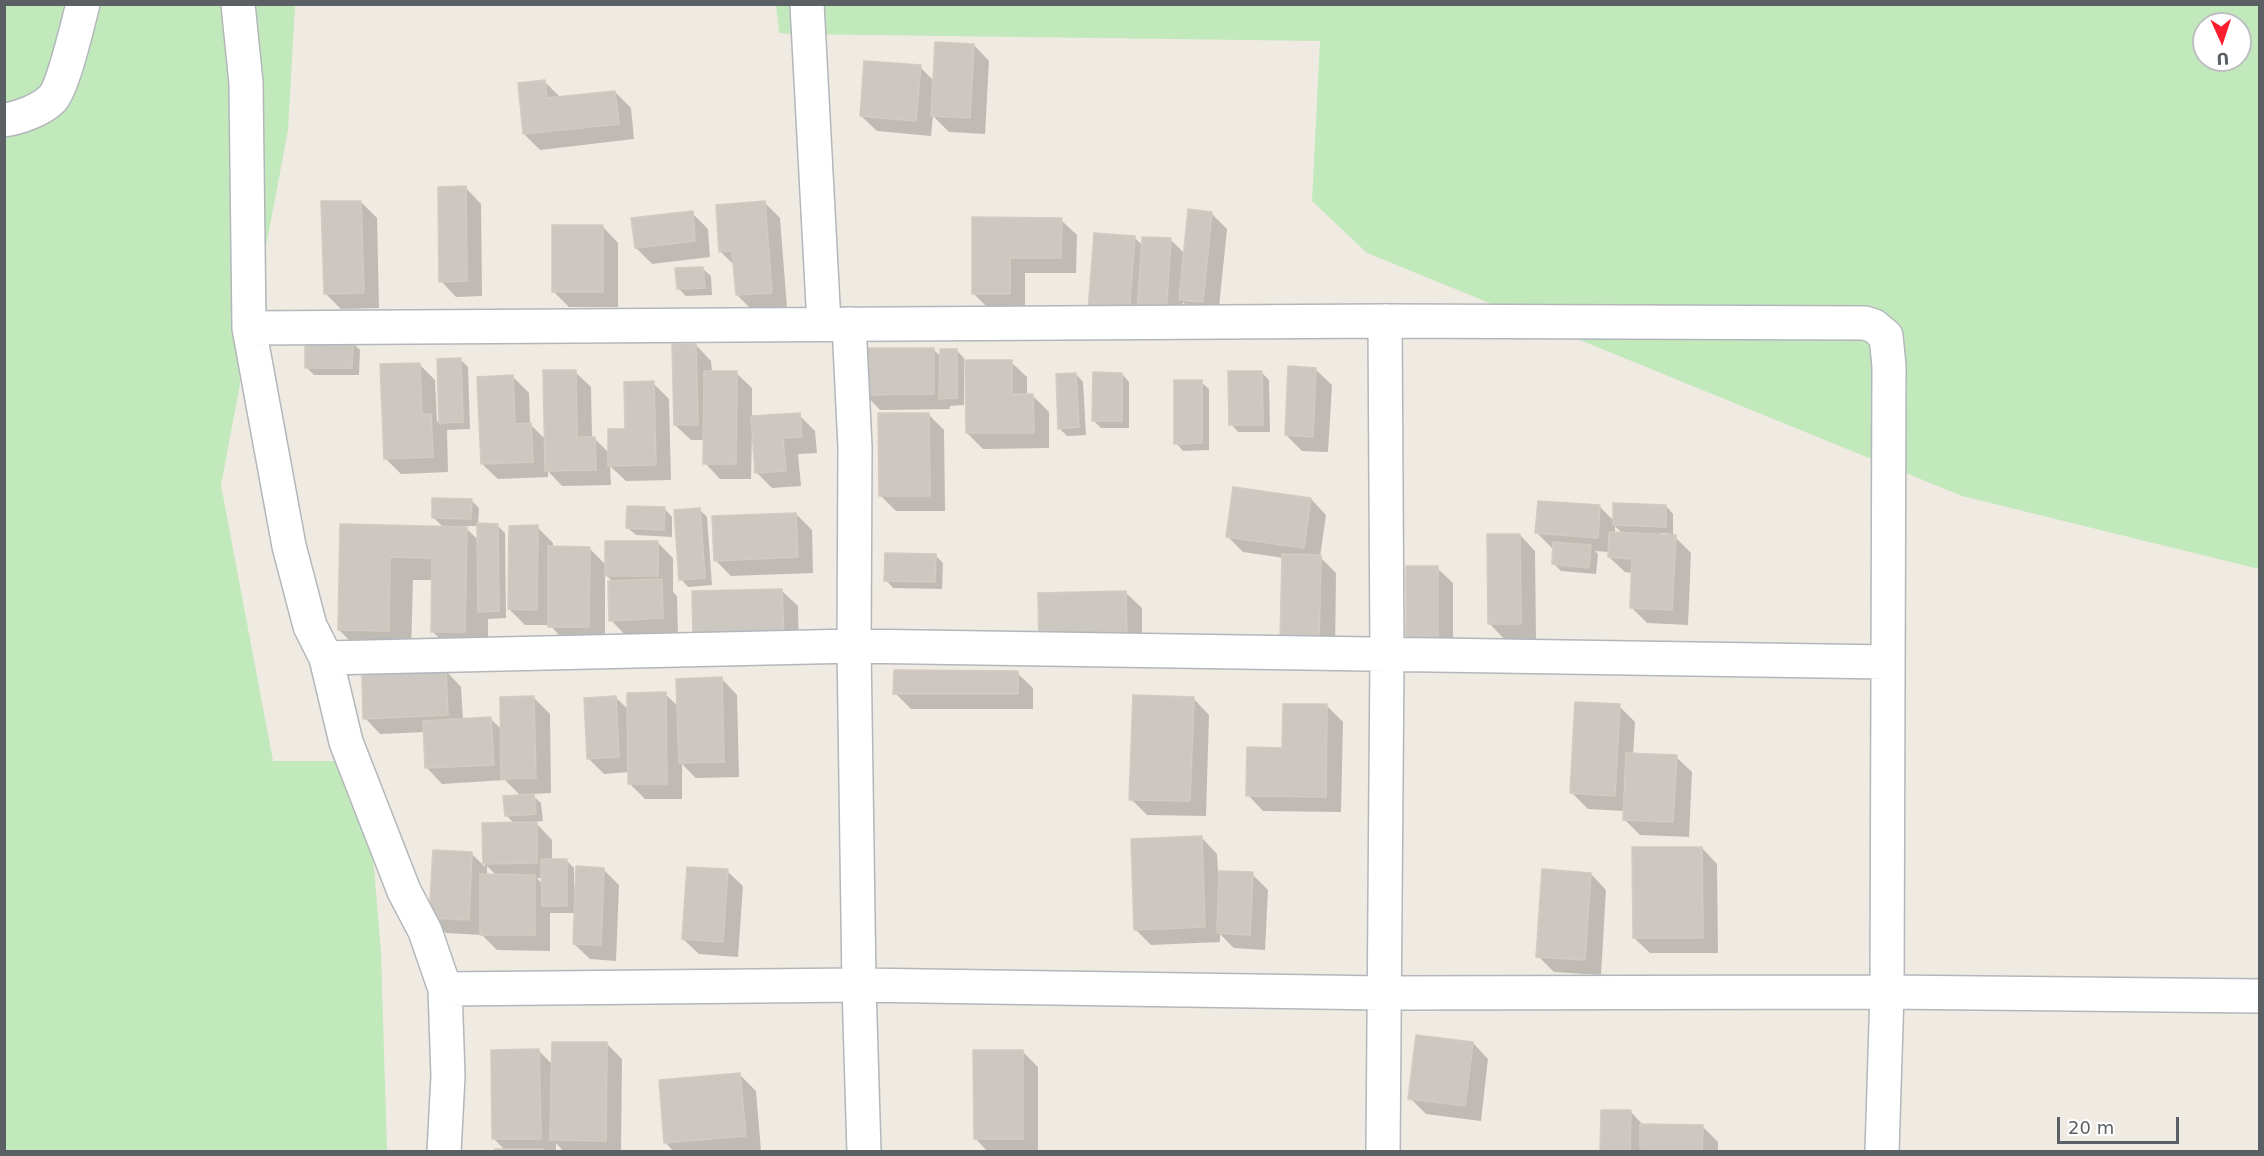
<!DOCTYPE html>
<style>
body{margin:0}
#map{position:relative;width:2264px;height:1156px;overflow:hidden;background:#efeae2;font-family:"DejaVu Sans",sans-serif}
canvas{display:block}
.frame{position:absolute;inset:0;border:6px solid #5a6064;pointer-events:none}
.north{position:absolute;left:2192px;top:12px;width:60px;height:60px;box-sizing:border-box;background:#fff;border:2px solid #bdbfc1;border-radius:50%;rotate:177deg;font-size:16px;font-weight:700;line-height:24px;text-align:center;color:#5a6064}
.north::after{content:'';display:block;margin:auto;width:21px;height:27px;background:#fa1d2d;clip-path:polygon(50% 0,100% 100%,50% 72%,0 100%)}
.scale{position:absolute;left:2057px;top:1117px;width:122px;height:27px;box-sizing:border-box;border:3px solid #5a6064;border-top:0;padding-left:8px;font-size:18px;line-height:21px;white-space:nowrap;color:#5a6064;-webkit-text-stroke:4px #fff;paint-order:stroke}
</style>
<div id="map">
<canvas width="2264" height="1156"></canvas>
<div class="frame"></div>
<div class="north">U</div>
<div class="scale">20 m</div>
</div>
<script>
const g = document.querySelector('canvas').getContext('2d');
g.lineJoin = 'round';
function fill(path, color) { g.fillStyle = color; g.fill(path, 'evenodd'); }
function stroke(path, color, width, dash) { g.strokeStyle = color; g.lineWidth = width; g.lineCap = dash ? 'butt' : 'round'; g.setLineDash(dash || []); g.stroke(path); }
const green = new Path2D(`
 M5 5H295L288 130 221 485 273 761H365L381 952 387 1151 5 1152Z
 M776 5H2259V569L1962 496 1367 253 1312 201 1320 41 793 34 779 33ZM2204 24H2240V60H2204Z`);
const shadow = new Path2D(`
 M974 45 989 61 985 134 949 132 933 116 931 136 877 131 861 116 920 67 934 81Z
 M544 81 560 97 615 92 631 108 634 139 540 150 524 134Z
 M466 188 481 204 482 296 456 297 441 281Z
 M361 202 377 218 379 308 341 309 325 293Z
 M764 202 780 218 787 308 753 311 737 295 735 266 720 251Z
 M692 213 708 229 710 257 652 264 636 248Z
 M1211 213 1227 229 1218 317 1197 316 1183 302 1181 331 1106 326 1135 238 1143 246 1171 240 1185 254Z
 M974 219 1061 220 1077 235 1076 273H1025V310L989 309 973 293Z
 M603 227 618 243V307H569L553 291Z
 M703 269 711 276 712 295 686 296 678 288Z
 M352 342 360 350 359 375H314L306 367Z
 M696 345 711 361 712 372 736 373 752 388V417L799 415 815 431 817 453 798 454 801 486 772 488 756 472 754 434H752L751 479H720L705 463V440H691L675 425Z
 M933 349 942 358 956 350 964 358V405L950 406V409L880 410 865 394Z
 M439 360H461L468 367 470 429 447 430 448 472 401 474 385 458 419 364 435 380 437 421 441 425Z
 M1011 362 1027 377V396H1033L1049 412V448L983 449 967 433Z
 M1316 370 1332 385 1328 452 1302 451 1286 435Z
 M575 372 591 387 592 438H594L610 454 627 431 653 383 669 399 671 480 626 481 610 466 611 485 562 486 548 471V477L498 479 482 464 513 377 529 393 530 424 546 440Z
 M1261 372 1269 380 1270 432H1238L1231 424Z
 M1076 374 1083 382 1086 435 1067 436 1059 428Z
 M1122 374 1129 382V428H1101L1093 420Z
 M1201 382 1209 389V450L1183 451 1176 443Z
 M928 414 944 430 945 511H896L881 496Z
 M1311 499 1326 515 1320 557 1336 573 1335 657 1297 656 1284 558 1243 552 1227 536Z
 M471 500 479 508 478 525H497L505 533 506 618 488 619V654H455L432 631 433 580H413L411 654 362 653 339 630 341 526 444 528 434 518ZM464 526H479V541Z
 M1599 506 1614 521 1666 506 1673 514V534L1661 533V536L1675 537 1691 553 1688 625 1647 623 1631 607 1633 573 1625 572 1609 557V552L1595 551 1598 554 1596 574 1561 571 1553 563V549L1537 533ZM1615 526 1623 534 1615 533Z
 M665 509 672 517V537L636 535 628 528Z
 M700 510 707 517 712 585 688 587 681 579Z
 M796 514 812 530 813 573 731 576 715 560Z
 M537 527 553 543V548H589L607 566 657 542 673 558V592L677 596 678 633 626 636 611 620 613 582 605 574V642H565L550 625H525L509 609Z
 M1520 535 1535 551 1536 639 1505 640 1490 624Z
 M935 555 943 563 942 589 893 588 886 580Z
 M1437 568 1453 583V651H1423L1407 635Z
 M782 591 798 606 799 653 693 593Z
 M1126 593 1142 608V660L1057 662Z
 M446 671 461 687 463 720 491 719 502 730 534 698 550 714 551 793 531 794 541 803 543 821 535 822 552 840V860H566L574 868V887L603 869 619 885 616 961 590 959 574 944 575 913H550V951L497 950 482 935 446 933 431 918 471 853 485 867 484 825 515 824 507 816 529 796V794H519L505 780 442 784 427 768 425 732 380 734 365 718ZM487 866 497 876H487ZM537 878H543V885Z
 M1017 673 1033 688V709H911L895 693Z
 M722 679 737 695 739 777 696 778 682 764V799H645L629 783V772L604 774 588 758 616 698 629 710 665 694 679 707Z
 M1194 699 1209 715 1206 816 1147 815 1131 799Z
 M1327 706 1343 722 1341 812 1263 811 1248 795Z
 M1619 706 1635 722 1633 755 1676 757 1692 772 1689 837 1640 835 1624 819 1625 811 1588 809 1572 793Z
 M1202 838 1217 854 1218 872 1252 874 1268 890 1265 950 1234 948 1220 934V942L1151 945 1135 929Z
 M1702 848 1717 864 1718 953H1650L1634 938Z
 M727 871 743 886 738 957 699 954 683 939Z
 M1591 874 1606 890 1601 975 1554 972 1538 956Z
 M1473 1043 1488 1059 1481 1121 1426 1114 1410 1098Z
 M607 1044 622 1059 621 1152H564L556 1143V1152H497L505 1150 494 1139 539 1051 553 1065Z
 M1022 1051 1038 1067V1152H988L975 1138Z
 M740 1075 756 1091 761 1151 674 1152 665 1142Z
 M1631 1112 1644 1126H1702L1718 1142V1152H1602Z`);
const building = new Path2D(`
 M935 42 974 44 970 118 931 116Z
 M864 61 921 65 916 121 860 116Z
 M545 80 547 98 615 91 619 124 523 134 518 83Z
 M466 186 467 281 439 282 438 187Z
 M321 201H361L364 293 324 294Z
 M765 201 772 293 736 295 732 251 719 252 716 205Z
 M1188 209 1212 212 1203 302 1179 300Z
 M693 211 695 241 635 248 631 218Z
 M972 217 1062 218 1061 258H1010V294H972Z
 M552 225H603V292H552Z
 M1094 233 1135 236 1129 314 1088 311Z
 M1142 237 1171 238 1166 316 1137 314Z
 M703 267 705 288 677 289 675 268Z
 M305 341H353L352 368H305Z
 M672 344H696L698 425H674Z
 M863 348H934V394L863 395Z
 M940 349H957V398L939 399Z
 M461 358 463 422 439 423 437 359Z
 M965 360H1012V394H1033L1034 433H966Z
 M420 363 422 414H431L433 457 384 459 380 364Z
 M1288 366 1316 368 1313 437 1285 435Z
 M543 370H576L577 437H595L596 470 545 471Z
 M704 371H737L736 464H703Z
 M1228 371H1262L1263 425H1229Z
 M1093 372 1122 373V421H1092Z
 M1076 373 1079 427 1058 429 1056 374Z
 M513 375 515 424 531 423 533 462 481 464 477 377Z
 M1174 380H1202V443L1174 444Z
 M654 381 656 465 608 466V429H625L624 382Z
 M800 413 802 437 783 438 786 471 755 473 751 416Z
 M878 413H929L930 496H879Z
 M1233 487 1311 498 1304 548 1226 537Z
 M432 498 472 499 471 519 432 518Z
 M1538 501 1600 505 1598 538 1535 533Z
 M1613 503 1666 505V527L1613 525Z
 M627 506 665 507 664 530 626 528Z
 M700 508 705 578 679 580 674 510Z
 M796 513 798 557 714 561 712 516Z
 M477 523 498 524 499 611 478 612Z
 M340 524 467 527 465 632H431L432 558 390 557 389 631 338 630Z
 M538 525 537 610 508 609 509 526Z
 M1609 532 1676 535 1672 610 1630 608 1632 559 1608 557Z
 M1487 534H1520L1521 624H1488Z
 M605 541H658V576H605Z
 M1553 542 1591 545 1589 568 1552 564Z
 M548 546 590 547 589 627H548Z
 M885 553 936 554 935 582 884 581Z
 M1282 554 1321 555 1319 642 1280 641Z
 M1406 566H1438V636H1406Z
 M662 579 663 618 609 621 608 581Z
 M782 589 784 638 693 640 692 591Z
 M1126 591 1127 645 1039 647 1038 593Z
 M446 670 448 715 363 719 362 674Z
 M894 670 1018 671V694H893Z
 M722 677 724 762 679 763 676 679Z
 M666 692 667 784H628L627 693Z
 M1133 695 1194 697 1190 801 1129 800Z
 M534 696 536 778 501 779 500 697Z
 M616 696 619 757 587 759 584 698Z
 M1575 702 1620 704 1615 796 1570 793Z
 M1283 704H1327L1326 797 1246 796 1247 747 1282 748Z
 M491 717 494 765 425 768 423 721Z
 M1626 753 1677 755 1673 822 1623 820Z
 M534 794 536 814 505 816 503 796Z
 M537 822V863L483 864 482 823Z
 M1202 836 1205 927 1134 930 1131 839Z
 M1632 847H1702L1703 938H1633Z
 M433 850 472 852 469 920 429 918Z
 M541 859H567V906H542Z
 M576 866 604 868 601 945 573 944Z
 M687 867 728 869 723 942 682 939Z
 M1542 869 1591 873 1585 960 1536 957Z
 M1219 871 1253 872 1250 935 1217 933Z
 M480 874 535 875V935H480Z
 M1416 1035 1473 1042 1465 1106 1408 1099Z
 M552 1042H607L606 1141 550 1140Z
 M539 1049 541 1139H492L491 1050Z
 M973 1050H1023V1139H974Z
 M740 1073 746 1136 664 1143 659 1080Z
 M1601 1110H1631L1630 1152H1600Z
 M1640 1124 1703 1125 1702 1152H1640Z
 M495 1149H544V1152H495Z`);
const minor = new Path2D(`
 M238 4 246 83 249 328 289 546 310 626 326 658 346 742 404 891 425 931 445 989 859 985 1383 993 1887 992 2260 996
 M807 4 824 324
 M4 120C19 118 41 110 52 99 63 88 78 23 83 4
 M849 324 855 447 854 646 859 985 864 1152
 M249 328 1385 321 1865 323 1874 326 1886 336 1889 366 1887 992 1882 1152
 M326 658 854 646 1887 662
 M444 1152 448 1076 445 989
 M1383 1152 1387 655 1385 321`);
fill(green, '#c2e9bc');
fill(shadow, '#0003');
fill(building, '#ccc7c1');
stroke(building, '#d4cac0', 1.5);
stroke(minor, '#b3b7bb', 36);
stroke(minor, '#fff', 33);
</script>
